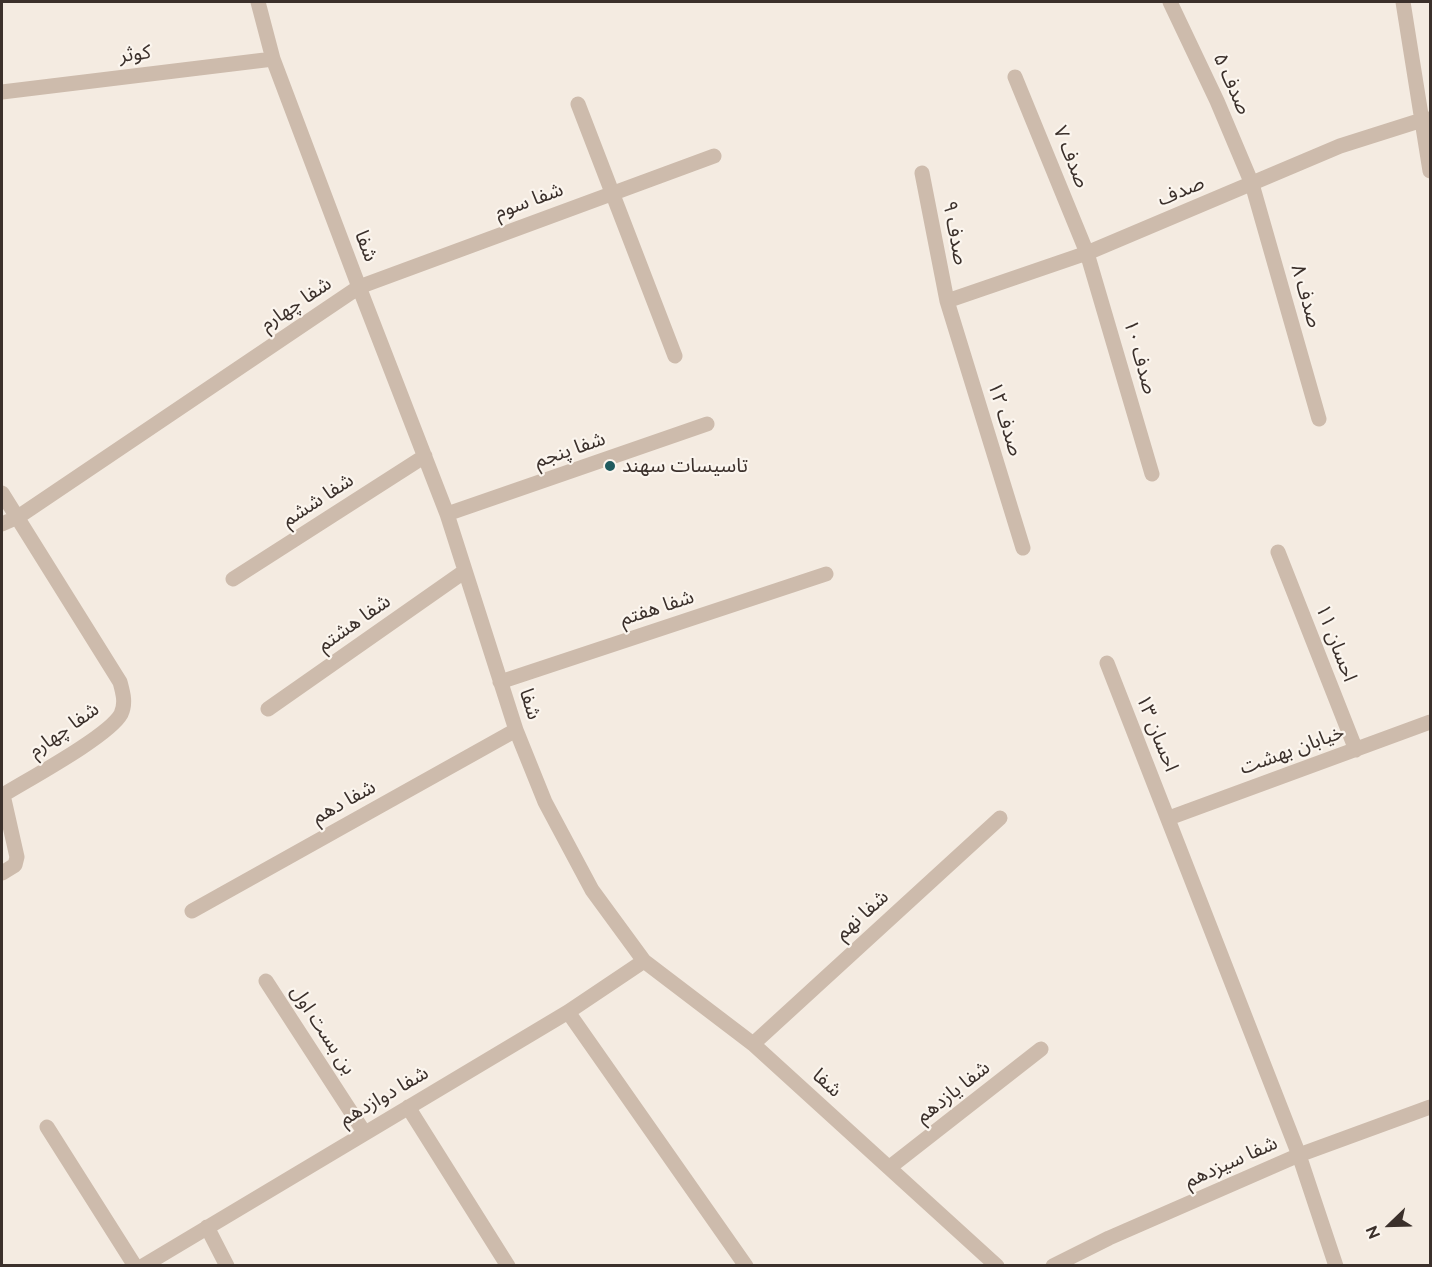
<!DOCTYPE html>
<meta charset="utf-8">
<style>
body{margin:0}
#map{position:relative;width:1432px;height:1267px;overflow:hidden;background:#f4ebe1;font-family:Raleway,sans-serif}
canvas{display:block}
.frame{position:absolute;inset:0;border:3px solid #3b302b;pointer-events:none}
.north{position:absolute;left:1360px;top:1195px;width:60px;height:60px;-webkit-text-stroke:4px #fbf5ee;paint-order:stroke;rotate:247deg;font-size:16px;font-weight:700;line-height:24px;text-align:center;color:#3b302b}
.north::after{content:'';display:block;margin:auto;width:21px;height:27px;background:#3b302b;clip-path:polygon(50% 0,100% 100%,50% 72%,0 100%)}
</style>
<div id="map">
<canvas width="1432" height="1267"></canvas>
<div class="frame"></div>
<div class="north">N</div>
</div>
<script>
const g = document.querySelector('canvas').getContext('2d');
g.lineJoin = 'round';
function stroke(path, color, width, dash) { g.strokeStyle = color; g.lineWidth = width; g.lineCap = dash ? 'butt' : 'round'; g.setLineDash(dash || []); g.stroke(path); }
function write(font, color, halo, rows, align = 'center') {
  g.font = font + ' Raleway,"Noto Sans Arabic",sans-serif'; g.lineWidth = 4.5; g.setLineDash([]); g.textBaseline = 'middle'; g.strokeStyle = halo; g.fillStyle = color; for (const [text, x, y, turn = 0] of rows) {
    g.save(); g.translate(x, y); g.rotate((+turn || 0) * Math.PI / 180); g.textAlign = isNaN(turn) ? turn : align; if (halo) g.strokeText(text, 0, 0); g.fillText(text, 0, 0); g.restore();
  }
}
const minor = new Path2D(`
 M258 2 273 59 359 287 447 514 516 730 545 802 592 890 644 961 753 1044 997 1266
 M1170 2 1217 101 1252 184 1319 419
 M1403 2 1430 171
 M1015 77 1087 253 1152 474
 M2 92 273 59
 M578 104 675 356
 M922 173 947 301 1023 548
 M947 301 1087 253 1340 146 1422 120 1430 119
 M2 493 120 682C123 693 126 703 121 714 109 736 29 779 3 795L17 857 15 865 2 873
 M447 514 707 424
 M2 524 18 517 359 287 714 156
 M1278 552 1356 750
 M233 579 425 456
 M1107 663 1299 1155 1336 1266
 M500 682 826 574
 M268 709 465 571
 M1169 818 1430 722
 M192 911 516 730
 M266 981 364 1132
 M568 1012 746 1266
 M753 1044 1000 818
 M408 1107 508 1266
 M47 1127 135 1266
 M890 1167 1041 1049
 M207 1227 227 1266
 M143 1266 568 1012 644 961
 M1053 1266 1109 1238 1299 1155 1430 1107`);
const markers = [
 [610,466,6,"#1f5a5e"]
];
const streetNames = [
 ["کوثر",135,54,-7],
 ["صدف ۵",1232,84,66],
 ["صدف ۷",1071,157,68],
 ["صدف",1181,191,-23],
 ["شفا سوم",529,201,-20],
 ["صدف ۹",955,233,79],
 ["شفا",366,246,69],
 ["صدف ۸",1306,296,74],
 ["شفا چهارم",296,304,-34],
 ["صدف ۱۰",1140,357,74],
 ["صدف ۱۲",1005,419,73],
 ["شفا پنجم",570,450,-19],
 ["شفا ششم",318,500,-33],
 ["شفا هفتم",657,608,-18],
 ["شفا هشتم",354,623,-35],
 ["احسان ۱۱",1336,643,69],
 ["شفا",530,704,72],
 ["شفا چهارم",64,730,-35],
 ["احسان ۱۳",1157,733,68],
 ["خیابان بهشت",1292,750,-20],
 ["شفا دهم",344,802,-29],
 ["شفا نهم",862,915,-42],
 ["بن بست اول",323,1030,57],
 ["شفا",827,1083,42],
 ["شفا یازدهم",953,1092,-38],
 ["شفا دوازدهم",384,1096,-30],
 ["شفا سیزدهم",1231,1162,-24]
];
const poiNames = [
 ["تاسیسات سهند",622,466]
];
stroke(minor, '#cdbbac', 15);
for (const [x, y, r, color] of markers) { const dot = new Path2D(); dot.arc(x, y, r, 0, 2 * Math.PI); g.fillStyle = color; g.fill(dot); stroke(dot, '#fbf5ee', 2); }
write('20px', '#3b302b', '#fbf5ee', streetNames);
write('20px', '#3b302b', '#fbf5ee', poiNames, 'left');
</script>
